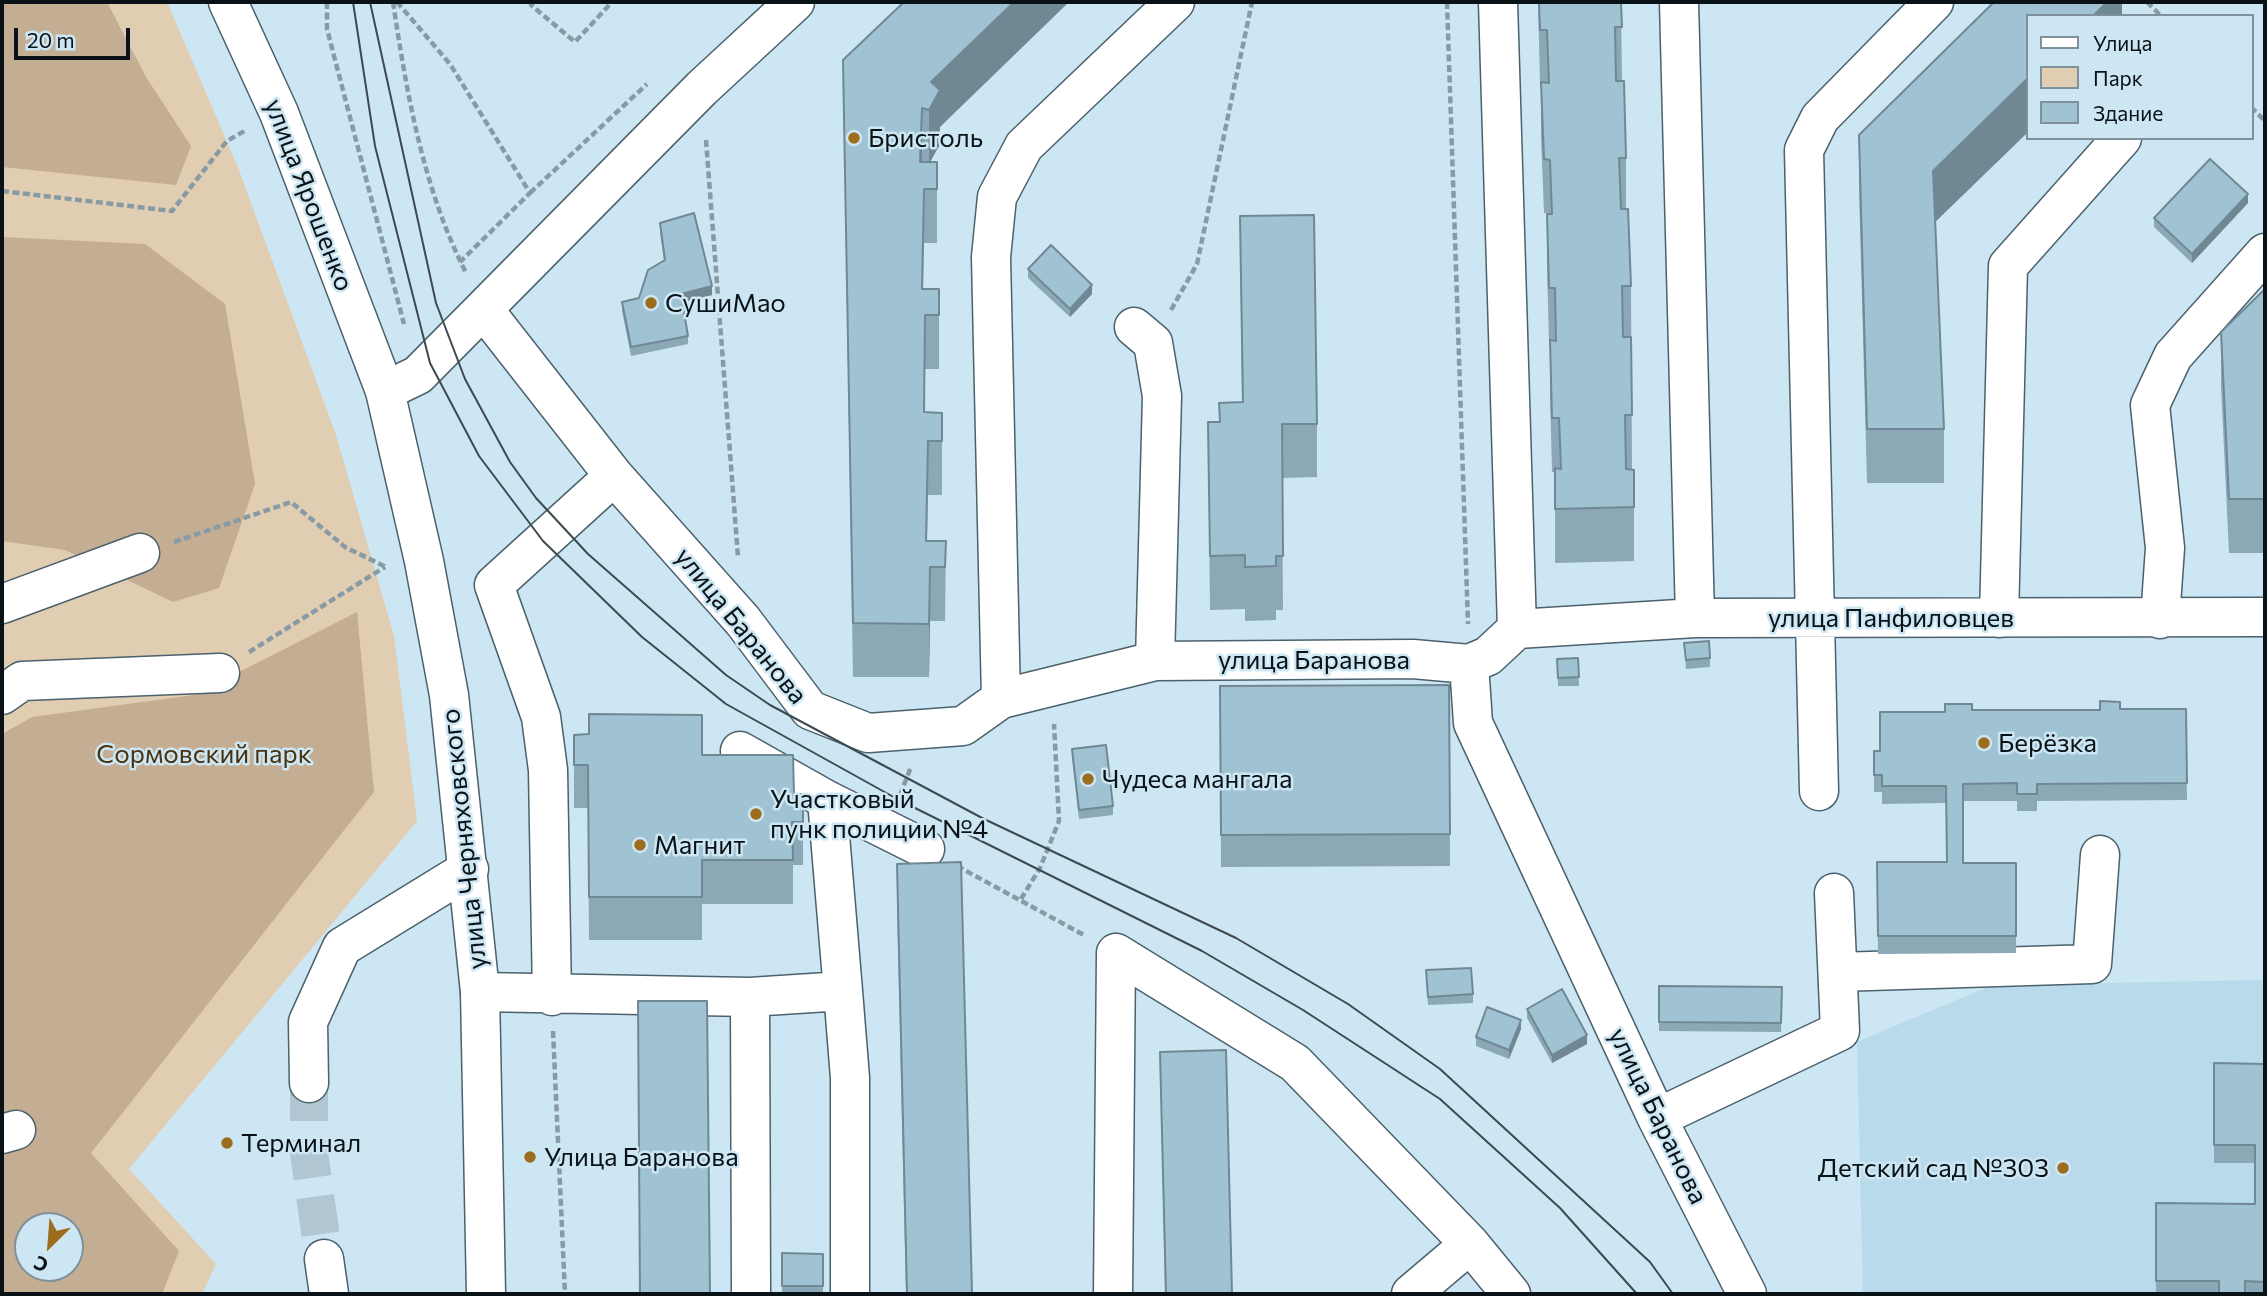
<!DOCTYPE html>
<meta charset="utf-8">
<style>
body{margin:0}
#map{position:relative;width:2267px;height:1296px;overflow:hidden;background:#cde6f3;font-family:Commissioner,sans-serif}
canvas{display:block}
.frame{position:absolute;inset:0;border:4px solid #091216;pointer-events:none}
.legend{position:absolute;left:2026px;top:14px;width:228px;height:126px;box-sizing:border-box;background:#cde6f3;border:2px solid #7f919b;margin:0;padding:9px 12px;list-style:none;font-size:21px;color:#091216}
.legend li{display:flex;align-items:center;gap:14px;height:35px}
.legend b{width:35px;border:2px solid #7f919b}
.north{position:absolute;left:14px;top:1212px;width:70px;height:70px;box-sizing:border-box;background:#cde6f3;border:2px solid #7f919b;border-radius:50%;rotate:205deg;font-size:19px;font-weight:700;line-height:28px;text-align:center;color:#091216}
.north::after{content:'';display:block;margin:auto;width:24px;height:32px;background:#9d6d1f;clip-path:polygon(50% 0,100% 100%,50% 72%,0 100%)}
.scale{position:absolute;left:14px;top:28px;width:116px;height:32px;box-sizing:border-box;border:4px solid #091216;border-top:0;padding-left:9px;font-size:21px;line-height:24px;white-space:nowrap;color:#091216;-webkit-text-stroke:5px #cde6f3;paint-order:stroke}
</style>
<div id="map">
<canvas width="2267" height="1296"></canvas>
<div class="frame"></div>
<ul class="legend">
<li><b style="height:9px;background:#fff"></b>Улица</li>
<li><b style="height:19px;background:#e1cdb2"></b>Парк</li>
<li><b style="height:19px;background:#a0c3d4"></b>Здание</li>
</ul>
<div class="north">С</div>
<div class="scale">20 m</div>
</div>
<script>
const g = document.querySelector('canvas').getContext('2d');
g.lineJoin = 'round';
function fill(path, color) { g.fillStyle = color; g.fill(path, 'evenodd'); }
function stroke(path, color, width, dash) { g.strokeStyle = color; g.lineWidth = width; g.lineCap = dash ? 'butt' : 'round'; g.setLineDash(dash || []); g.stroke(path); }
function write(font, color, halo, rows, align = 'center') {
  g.font = font + ' Commissioner,sans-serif'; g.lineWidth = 5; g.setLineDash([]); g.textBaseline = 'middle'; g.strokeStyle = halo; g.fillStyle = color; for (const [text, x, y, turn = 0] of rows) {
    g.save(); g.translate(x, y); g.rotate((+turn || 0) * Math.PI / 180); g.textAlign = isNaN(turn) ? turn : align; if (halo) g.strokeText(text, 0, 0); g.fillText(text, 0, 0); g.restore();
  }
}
const built = new Path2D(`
 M2265 980V1294H1863L1857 1042 1992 985Z`);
const green = new Path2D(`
 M2 2H167L239 170 336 435 394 636 417 821 129 1169 216 1264 202 1294H2ZM28 1226H70V1268H28Z`);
const forest = new Path2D(`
 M2 2H107L146 77 191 146 176 185 2 167Z
 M2 237 145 244 225 304 255 484 219 588 173 602 65 550 2 541Z
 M357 612 374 792 91 1153 179 1251 162 1294H2V734L32 717 194 695ZM28 1226H70V1268H28Z`);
const minorTunnel = new Path2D(`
 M309 1083V1153L324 1259`);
const path = new Path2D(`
 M327 2V29L404 324
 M393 2C407 95 423 188 466 273
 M397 2 450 64 530 193 460 262
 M534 2 531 5 575 42 612 2
 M1447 2 1468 624
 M2147 2 2161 16
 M2251 107 2265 121
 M706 140 738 557
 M2 191 172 211 227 141 246 130
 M530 193 647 84
 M1171 310 1197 264 1252 2
 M174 542 291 502 345 547 386 567
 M249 652 385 567
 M900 795 911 767
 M957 866 1084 935
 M1021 899 1040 868 1059 821 1054 724
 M553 1031 565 1294`);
const minor = new Path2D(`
 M1498 2 1517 629
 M1679 2 1695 618
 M484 310 614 476 743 621 810 710 868 733 963 726 1001 699 1155 661 1413 659 1469 664 1488 656 1517 629
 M1134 327 1153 343 1162 396 1155 661
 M385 391 418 375 702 88 795 2
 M2 604 140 553
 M1999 618 2008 266 2122 138
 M2160 619 2165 548 2150 405 2173 356 2265 253
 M1517 629 1695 618 2265 617
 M1469 664 1473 723 1657 1118 1747 1294
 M2 695 22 681 220 673
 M1001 699 991 257 997 197 1024 146 1175 2
 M740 751 827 800
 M1819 791 1804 150 1820 118 1934 2
 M1116 953 1295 1063 1470 1244 1511 1294
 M1838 972 2092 964 2100 855
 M843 991 850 1078V1294
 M480 992 750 997 843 991 827 800 925 849
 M552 996 548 770 541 717 494 585 614 476
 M750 997 751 1294
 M309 1083 308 1022 342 947 469 869
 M1657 1118 1840 1031 1834 893
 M2 1134 16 1130
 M324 1259 329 1294
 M1113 1294 1116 953
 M1411 1294 1470 1244`);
const major = new Path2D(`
 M228 2 279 113 385 391 424 561 449 695 480 992 486 1294`);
const tram = new Path2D(`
 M353 2 375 146 430 363 479 456 543 541 642 637 726 704 899 800 1202 951 1303 1010 1440 1099 1560 1208 1637 1294
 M370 2 436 303 465 379 510 462 536 498 588 554 726 675 770 705 984 819 1236 938 1348 1004 1440 1069 1650 1262 1673 1294`);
const wall = new Path2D(`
 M904 2 940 127V144L930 162H937V243H924L923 289H939V369H925V412L942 413V495H928L927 541H946L945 621H930L929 677H853L843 60Z
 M1538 2H1621L1622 81 1626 158V209L1631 286 1632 469H1626L1634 507V561L1555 563V472H1552L1550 394V342H1549L1547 268V214H1550V213H1544L1541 136V84H1540Z
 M1994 2H2122V16H2027V133L1935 222 1944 429V483H1867L1859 189V135Z
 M2248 203 2192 263 2154 227V218Z
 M1240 216 1317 424V477L1282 478 1283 610H1276V620L1245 621V609L1210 610 1208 422H1219L1242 402Z
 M660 223 712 295 682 302 688 336V344L631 356 622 311V302L639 298 664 261 660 232Z
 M1028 269 1092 294 1070 317 1028 278Z
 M2265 289V553H2229L2221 386V332Z
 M1684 643 1710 658V667L1686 669Z
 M1578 658 1579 686H1558L1557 659Z
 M1449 685 1450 866 1221 867 1220 686Z
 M2186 709 2187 800 2037 801V811H2017V801H1963V863H2016V953L1878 954 1877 862H1947L1946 803 1882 804V792H1874V751H1880L1945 712 1972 710Z
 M1072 749 1113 806V815L1079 819 1072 758Z
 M574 750 702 755 794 794H803V865H793V904H702V940H589L588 808H574Z
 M961 862 972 1294H906L897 907V864Z
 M1426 979 1473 994V1003L1428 1005Z
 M1659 986 1782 987 1781 1032 1659 1031Z
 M1527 1009 1587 1044 1552 1063 1527 1018Z
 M1521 1029 1509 1059 1476 1046V1037Z
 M1160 1052 1232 1294H1165Z
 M2214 1063 2265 1064V1294H2156V1203L2255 1204V1163H2214Z
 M782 1253 823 1254V1294H782Z`);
const shadedWall = new Path2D(`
 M1014 2H1069L940 127V144L929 164V110L931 82Z
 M2107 2H2122V16H2093Z
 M2027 79V133L1933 224V171Z
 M922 108V162H920Z
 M2248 194V203L2192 263V254Z
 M1092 285V294L1070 317V309Z
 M712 286V295L681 303V294Z
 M930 567V621L929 677V624Z
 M1521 1020V1029L1509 1059V1050Z
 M1587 1035V1044L1552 1063V1055Z`);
const building = new Path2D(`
 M904 2H1014L931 82 940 90 929 110 922 108 920 162H937V189H924L922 289H939V315H925L924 412 942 413V441H928L926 541H946L945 567H930L929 624 853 623 843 60Z
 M1539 2H1621L1622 27H1615L1616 81H1624L1626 158H1619L1621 209H1628L1631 286H1622L1623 337H1631L1632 415H1625L1626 469 1634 470V507L1555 509V468L1561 469 1559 418H1552L1550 340 1556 341 1555 288H1549L1547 214H1552L1550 160 1544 159 1541 82 1549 83 1547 30H1540Z
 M1994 2H2107L2093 16H2027V79L1933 171 1944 429H1867L1859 135Z
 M2210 159 2248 194 2192 254 2154 218Z
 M694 213 712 286 681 294 688 336 631 347 622 302 639 298 648 270 665 260 660 223Z
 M1314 215 1317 424H1282L1283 556H1276V566L1245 567V555L1210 556 1208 422H1220L1219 403 1243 402 1240 216Z
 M1051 245 1092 285 1070 309 1028 269Z
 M2265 289V499H2229L2221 332Z
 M1709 641 1710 658 1686 660 1684 643Z
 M1578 658 1579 677 1558 678 1557 659Z
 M1449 685 1450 834 1221 835 1220 686Z
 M2100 701 2120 702V709H2186L2187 783 2037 784V794H2017V783L1963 784V863H2016V936H1878L1877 862H1947L1946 786H1882V775H1874V751H1880V712H1945V704H1972V710H2100Z
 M589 714 702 715V755H793L794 794H803V822H792L793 860H702V897H589L588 765H574V735L589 734Z
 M1106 745 1113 806 1079 810 1072 749Z
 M961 862 972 1294H907L897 864Z
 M1471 968 1473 994 1428 997 1426 970Z
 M1659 986 1782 987 1781 1023 1659 1022Z
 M1562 989 1587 1035 1552 1055 1527 1009Z
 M638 1001H707L710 1294H640Z
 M1487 1007 1521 1020 1509 1050 1476 1037Z
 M1226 1050 1232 1294H1166L1160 1052Z
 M2214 1063 2265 1064V1282L2245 1281V1294H2219V1281H2156V1203L2255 1204V1145H2214Z
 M782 1253 823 1254V1286H782Z`);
const markers = [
 [854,138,7,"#9d6d1f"],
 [651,303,7,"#9d6d1f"],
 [1984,743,7,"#9d6d1f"],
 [1088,779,7,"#9d6d1f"],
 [756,814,7,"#9d6d1f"],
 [640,845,7,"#9d6d1f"],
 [227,1143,7,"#9d6d1f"],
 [530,1157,7,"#9d6d1f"],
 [2063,1168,7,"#9d6d1f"]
];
const poiNames = [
 ["Бристоль",868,138],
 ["СушиМао",665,303],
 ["Берёзка",1998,743],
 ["Чудеса мангала",1102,779],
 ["Участковый",770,799],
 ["пунк полиции №4",770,829],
 ["Магнит",654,845],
 ["Терминал",241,1143],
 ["Улица Баранова",544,1157],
 ["Детский сад №303",2049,1168,"right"]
];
const streetNames = [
 ["улица Ярошенко",309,195,69],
 ["улица Панфиловцев",1891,618],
 ["улица Баранова",741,626,51],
 ["улица Баранова",1314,660],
 ["улица Черняховского",464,839,-96],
 ["улица Баранова",1658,1116,64]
];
const parkNames = [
 ["Сормовский парк",204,754]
];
fill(built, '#b9daeb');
fill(green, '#e1cdb2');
fill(forest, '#c3ae93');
stroke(minorTunnel, '#b0c6d2', 38, [38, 19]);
stroke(minor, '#4b616c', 41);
stroke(major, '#4b616c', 41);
stroke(path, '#889ba5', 4.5, [7, 3.5]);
stroke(minor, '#fff', 38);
stroke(major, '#fff', 38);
stroke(tram, '#3d4a50', 2);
fill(wall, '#8aa8b6');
fill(shadedWall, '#708894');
fill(building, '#a0c3d4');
stroke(building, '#708894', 2);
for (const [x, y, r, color] of markers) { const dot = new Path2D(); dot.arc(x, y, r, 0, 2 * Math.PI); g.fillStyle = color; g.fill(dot); stroke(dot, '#cde6f3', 2.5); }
write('26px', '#091216', '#cde6f3', poiNames, 'left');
write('26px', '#091216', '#cde6f3', streetNames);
write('26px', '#49320e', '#cde6f3', parkNames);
</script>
